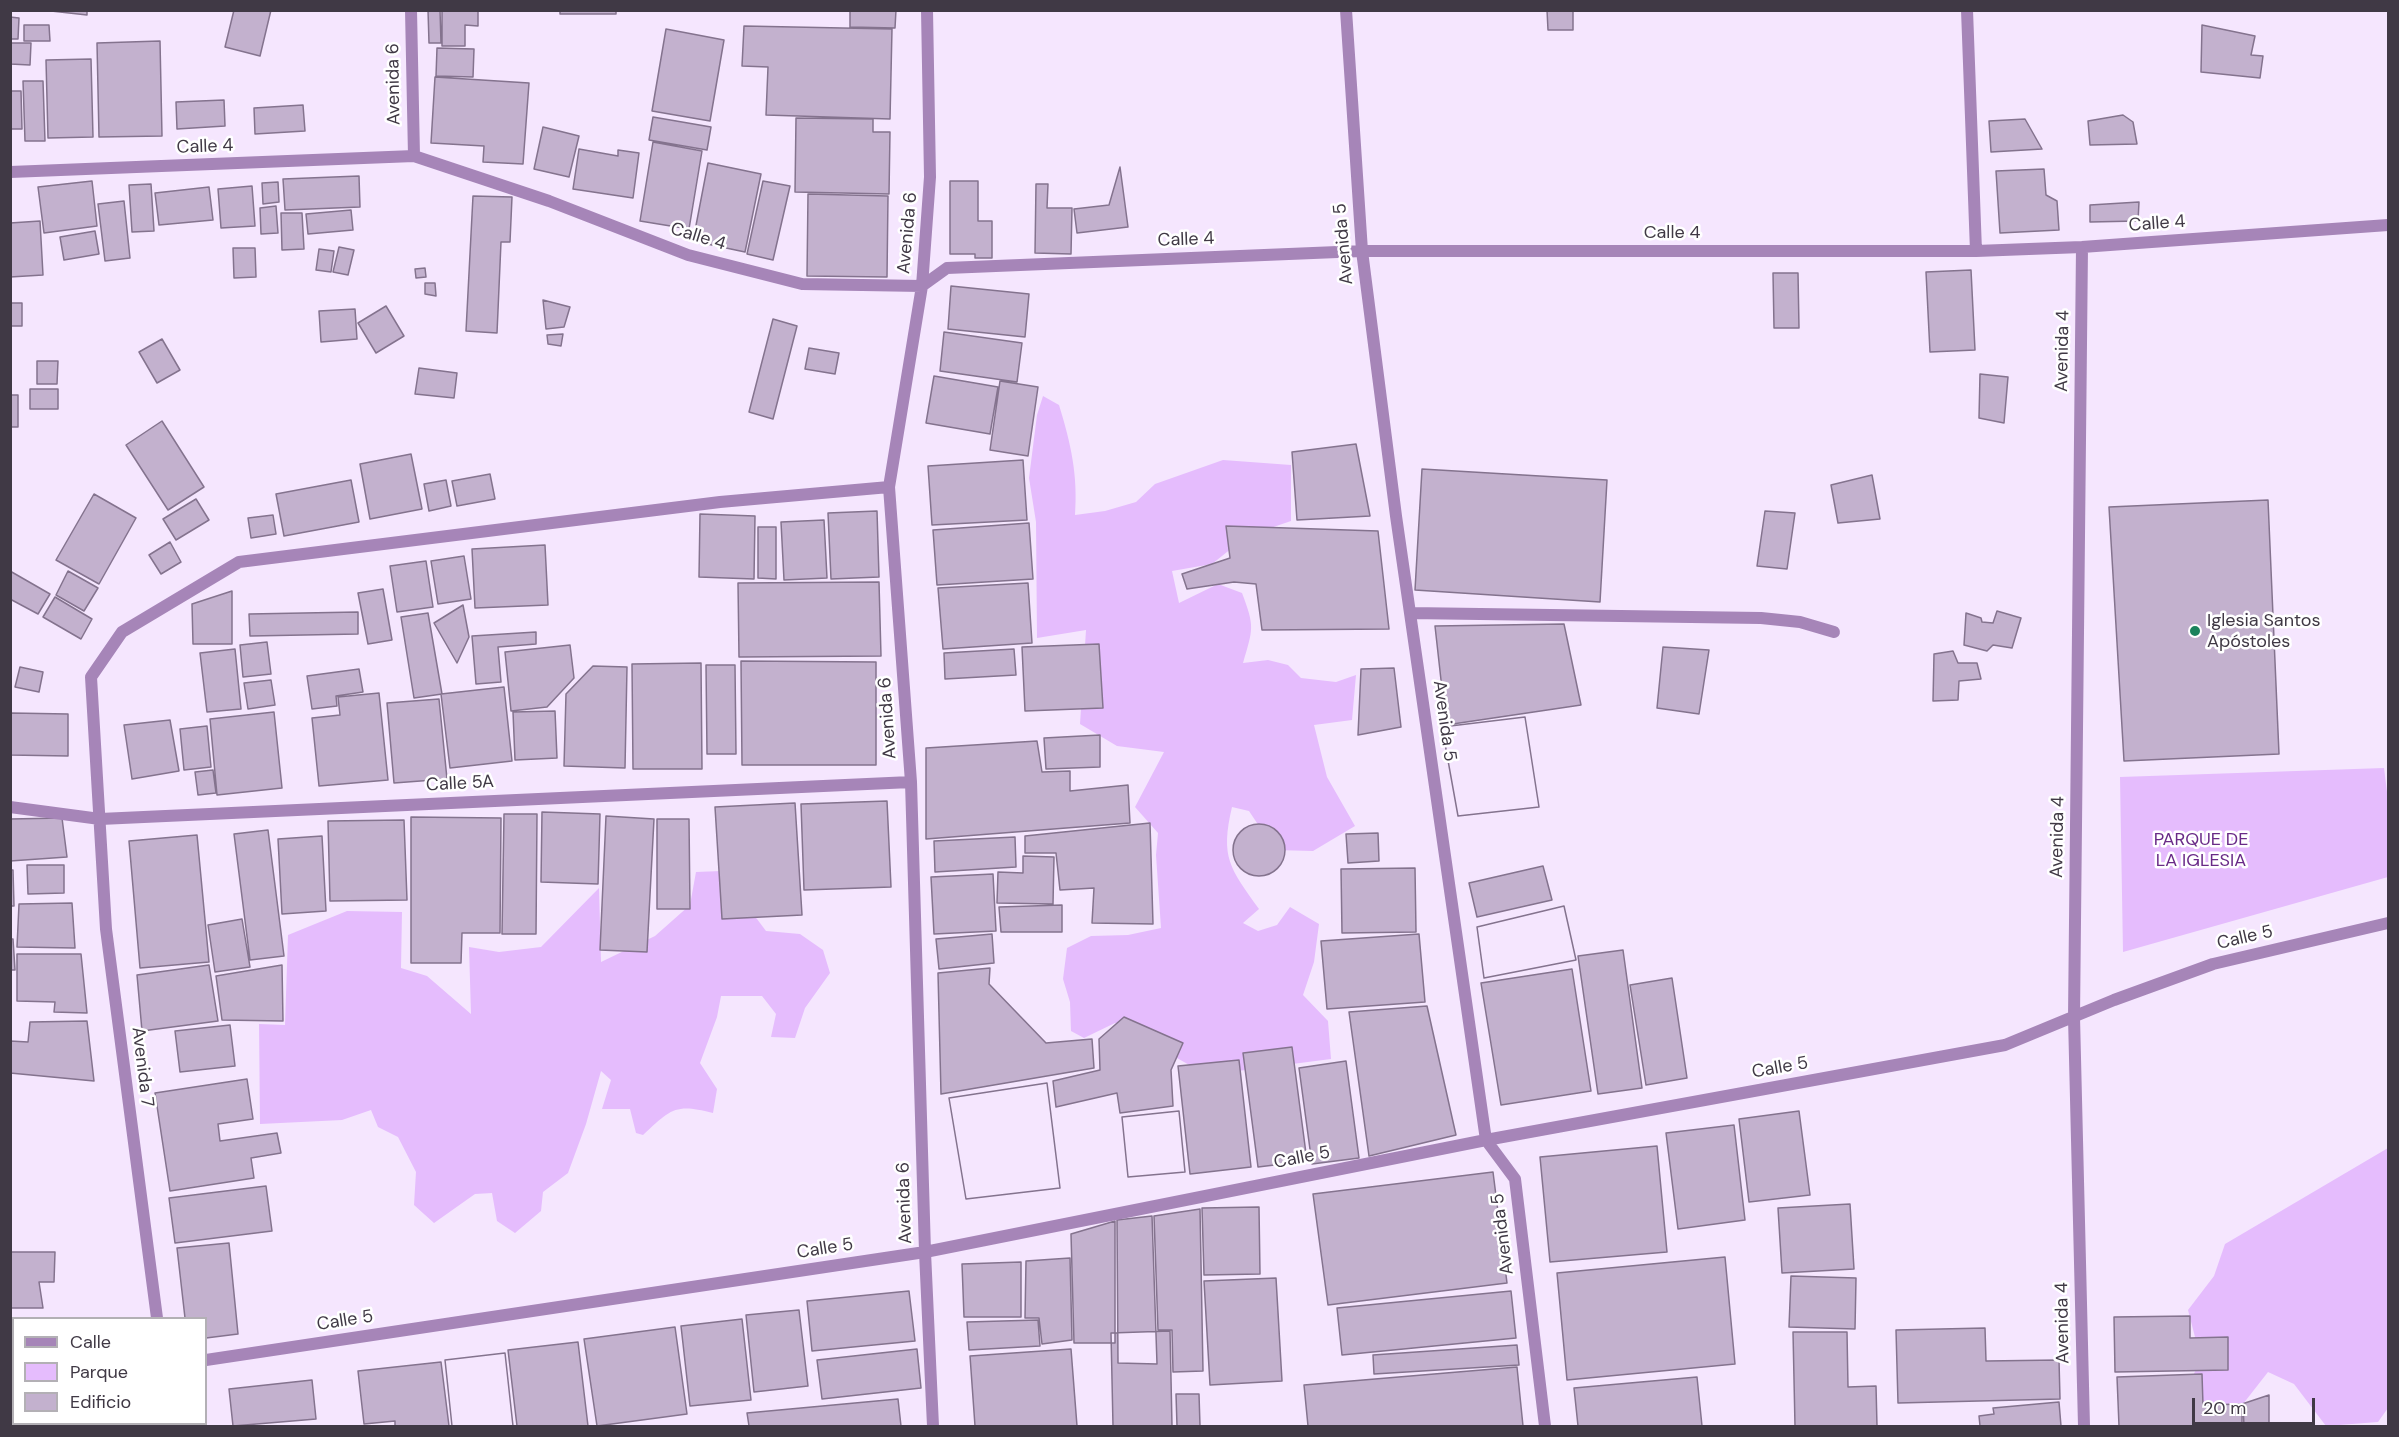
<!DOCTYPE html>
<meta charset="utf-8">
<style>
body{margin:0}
#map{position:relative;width:2399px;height:1437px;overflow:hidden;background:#f5e6fe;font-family:"DM Sans",sans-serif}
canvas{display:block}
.frame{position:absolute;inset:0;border:12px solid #403945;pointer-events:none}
.legend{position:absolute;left:12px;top:1317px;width:195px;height:108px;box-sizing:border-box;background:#fff;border:2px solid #b3b0b5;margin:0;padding:8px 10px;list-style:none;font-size:18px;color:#403945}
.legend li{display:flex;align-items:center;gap:12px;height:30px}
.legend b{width:30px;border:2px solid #b3b0b5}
.scale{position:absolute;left:2192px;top:1398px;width:123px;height:27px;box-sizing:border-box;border:3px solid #403945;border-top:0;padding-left:8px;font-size:18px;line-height:21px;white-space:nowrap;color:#403945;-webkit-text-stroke:4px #fff;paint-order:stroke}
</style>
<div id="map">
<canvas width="2399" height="1437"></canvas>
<div class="frame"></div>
<ul class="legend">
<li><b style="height:8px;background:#a685b8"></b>Calle</li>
<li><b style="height:16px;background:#e5bcfd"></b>Parque</li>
<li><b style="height:16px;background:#c3b1ce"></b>Edificio</li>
</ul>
<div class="scale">20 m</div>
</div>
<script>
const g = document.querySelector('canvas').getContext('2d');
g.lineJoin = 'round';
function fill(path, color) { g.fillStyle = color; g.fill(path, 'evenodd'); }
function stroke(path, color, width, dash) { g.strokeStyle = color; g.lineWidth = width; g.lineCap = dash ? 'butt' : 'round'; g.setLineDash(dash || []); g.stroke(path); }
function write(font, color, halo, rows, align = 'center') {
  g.font = font + ' "DM Sans",sans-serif'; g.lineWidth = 5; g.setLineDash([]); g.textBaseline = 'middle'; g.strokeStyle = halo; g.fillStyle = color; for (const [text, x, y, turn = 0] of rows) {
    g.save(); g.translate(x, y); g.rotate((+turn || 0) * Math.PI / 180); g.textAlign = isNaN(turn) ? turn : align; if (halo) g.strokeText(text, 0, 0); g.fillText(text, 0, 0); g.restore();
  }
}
const green = new Path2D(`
 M1043 396 1059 405C1071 444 1078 475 1075 515L1105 511 1136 502 1155 484 1223 460 1291 465V521L1247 536 1212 564 1172 571 1179 603 1218 584 1242 593C1255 627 1253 629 1243 663L1268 660 1288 665 1301 678 1336 682 1356 675 1352 720 1314 725 1327 777 1355 826 1313 851 1275 850 1249 811 1232 807C1220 858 1230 868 1259 909L1243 923 1258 931 1277 925 1290 907 1319 924 1314 962 1303 995 1328 1021 1331 1059 1207 1075 1115 1023 1084 1038 1071 1031 1070 1002 1063 979 1067 948 1091 936 1128 935 1161 928 1156 855 1158 833 1135 807 1164 752 1117 746 1080 724 1086 630 1037 638 1036 522 1029 478 1037 415Z
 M2384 768 2388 800V877L2123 952 2120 777Z
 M721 871 766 931 800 934 823 950 830 973 805 1008 795 1038 771 1037 776 1014 762 996H721L717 1017 700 1063 717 1089 713 1113C675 1103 671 1109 643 1135L636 1133 630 1109H602L611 1080 601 1071 586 1124 568 1173 543 1192 541 1211 515 1233 497 1221 492 1193 475 1194 434 1223 414 1205 416 1172 398 1137 378 1127 371 1110 342 1120 260 1124 259 1024 285 1025 288 935 347 911 402 912 401 968 427 976 471 1014 469 947 499 952 541 947 599 888 601 962 655 936 690 905 696 872Z
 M2388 1148V1408L2378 1422 2326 1426 2294 1384 2268 1372 2243 1404 2200 1425 2182 1397 2201 1360 2188 1310 2214 1276 2225 1244Z`);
const building = new Path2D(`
 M42 10H87V15Z
 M234 10H271L260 56 225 47Z
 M428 10H440L441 43H429Z
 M442 10H478V26L465 25V46H442Z
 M560 10H616V14H560Z
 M850 10H896L895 28 850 27Z
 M1547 10H1573V30H1548Z
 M10 17 19 18 18 39H10Z
 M24 25H49L50 41H24Z
 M2202 25 2255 36 2251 55 2263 56 2260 78 2201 72Z
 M744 26 892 29 890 119 766 115 768 67 742 66Z
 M666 29 724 40 710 121 652 111Z
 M160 41 162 136 99 137 97 43Z
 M10 43H31L30 65 10 64Z
 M437 48 474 49 473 77 436 76Z
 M91 59 93 137 48 138 46 60Z
 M435 77 529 83 523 164 483 162 484 146 431 143Z
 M23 81H43L45 141H25Z
 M10 91H21L22 129H10Z
 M224 100 225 126 177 129 176 102Z
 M303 105 305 131 255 134 254 108Z
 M2123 115 2133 122 2137 144 2090 145 2088 121Z
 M653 117 711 127 707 150 649 140Z
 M796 118 873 119V132H890L889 194 795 192Z
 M2025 119 2042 149 1991 152 1989 121Z
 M543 127 579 136 569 177 534 169Z
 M653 142 702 151 689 229 640 221Z
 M579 149 618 156V150L639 153 633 198 573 189Z
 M708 163 761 174 745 252 693 241Z
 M1120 167 1128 227 1077 233 1074 209 1109 205Z
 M2044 169 2046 195 2057 201 2059 230 2000 233 1996 171Z
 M359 176 360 207 285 210 283 179Z
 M92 181 97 226 44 233 38 187Z
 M763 181 790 186 773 260 747 254Z
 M950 181H978V221H992V258H975V254H950Z
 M278 182 279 202 263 204 262 183Z
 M151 184 154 231 132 232 129 185Z
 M1036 184H1048L1047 208H1072L1071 254 1035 253Z
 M252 186 255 226 221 228 218 189Z
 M209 187 213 220 159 225 155 193Z
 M808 194 888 196 887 277 807 276Z
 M473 196 512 197 510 242H501L497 333 466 331Z
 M124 201 130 258 105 261 98 204Z
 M2139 202 2138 221 2090 222V205Z
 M276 206 278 233 261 234 260 208Z
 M351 210 353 230 308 234 306 214Z
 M281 213H302L304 249 282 250Z
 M40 221 43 275 10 277V223Z
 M95 231 99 254 64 260 60 237Z
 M339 247 354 250 348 275 333 272Z
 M233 248H255L256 277 234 278Z
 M319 249 334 251 331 272 316 270Z
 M425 268 426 277 416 278 415 269Z
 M1971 270 1975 350 1930 352 1926 272Z
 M1773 273H1798L1799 328H1774Z
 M425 283H435L436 296 425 294Z
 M951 286 1029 294 1025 337 948 329Z
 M543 300 570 307 564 327 546 329Z
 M10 303H22V326H10Z
 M386 306 404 336 376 353 358 323Z
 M355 309 357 339 321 342 319 311Z
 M773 319 797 326 773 419 749 412Z
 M944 332 1022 343 1017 382 940 371Z
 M563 334 561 346 548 344 547 335Z
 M162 339 180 370 157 383 139 352Z
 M809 348 839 353 835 374 805 369Z
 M37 361H58L57 384H37Z
 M419 368 457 373 454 398 415 394Z
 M1980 374 2008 377 2004 423 1979 418Z
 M934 376 998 387 990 434 926 423Z
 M1000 381 1038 387 1028 456 990 450Z
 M30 389H58V409H30Z
 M10 395H18V427H10Z
 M162 421 204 487 168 510 126 445Z
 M1356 444 1370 516 1297 520 1292 452Z
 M411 454 422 509 370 519 360 464Z
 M1023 460 1027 520 932 525 928 466Z
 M1422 469 1607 480 1600 602 1415 590Z
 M490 474 495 499 457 506 452 481Z
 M1872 475 1880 519 1838 523 1831 485Z
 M351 480 359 522 284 536 276 494Z
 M446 480 451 506 429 511 424 484Z
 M94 494 136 518 99 584 56 560Z
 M196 499 209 520 176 540 163 519Z
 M2268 500 2279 754 2124 761 2109 507Z
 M877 511 879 577 831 579 828 513Z
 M1765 511 1795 513 1787 569 1757 566Z
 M700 514 755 516 754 579 699 577Z
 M273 515 276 534 251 538 248 518Z
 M824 520 827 578 784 580 781 522Z
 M1029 523 1033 579 937 585 933 530Z
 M1226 526 1378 531 1389 629 1262 630 1256 584 1234 582 1187 589 1182 574 1230 558Z
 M758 527H776V579L758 578Z
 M170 542 181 562 161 574 149 555Z
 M545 545 548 605 475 608 472 549Z
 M464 556 471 599 438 604 431 561Z
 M426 561 433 607 397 612 390 566Z
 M10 571 50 594 38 614 10 599Z
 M68 571 98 588 84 611 56 595Z
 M879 582 881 656 739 657 738 583Z
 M1028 583 1032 643 943 649 938 588Z
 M383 589 392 640 368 644 358 593Z
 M232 591V644H193L192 604Z
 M55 597 92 619 81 639 43 617Z
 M463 605 469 637 457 663 434 623Z
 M1997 611 2021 618 2012 648 1993 645 1987 651 1964 645 1966 613 1981 618 1982 622 1993 623Z
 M358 612V634L250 636 249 614Z
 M428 613 442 694 414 698 401 617Z
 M1564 624 1581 705 1446 725 1435 626Z
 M536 632V644L498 647 501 682 476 684 472 636Z
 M267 642 271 674 243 677 240 645Z
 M1099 644 1103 708 1025 711 1022 647Z
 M570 645 574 678 547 707 511 711 505 652Z
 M1663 647 1709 650 1699 714 1657 708Z
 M235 649 241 709 207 712 200 653Z
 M1014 649 1016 675 945 679 944 653Z
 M1953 651 1958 663H1977L1981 679 1959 681 1958 700 1933 701 1934 654Z
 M741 661 876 662V765H742Z
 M701 663 702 769H633L632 664Z
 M706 665H735L736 754H707Z
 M593 666 627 667 625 768 564 766 566 694Z
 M20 667 43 672 39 692 15 687Z
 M1394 668 1401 727 1358 735 1361 669Z
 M359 669 363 692 336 696 337 706 312 709 307 676Z
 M271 680 275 705 248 709 244 683Z
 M504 687 512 761 450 768 441 694Z
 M379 693 388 780 319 786 312 718 340 715 338 697Z
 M439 699 447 779 394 783 387 703Z
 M555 711 557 758 515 760 513 712Z
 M274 712 282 788 217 795 210 719Z
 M11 713 68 714V756L10 755Z
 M1525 717 1539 807 1458 816 1442 727Z
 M1525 717 1539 807 1458 816 1442 727Z
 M170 720 179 771 132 779 124 725Z
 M207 726 211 767 184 770 180 729Z
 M1100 735V767L1046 769 1044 738Z
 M1037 741 1042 772 1070 771V791L1128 785 1130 823 926 839V748Z
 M213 770 216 793 198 795 195 772Z
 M887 801 891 887 804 890 801 804Z
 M795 803 802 915 722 919 715 807Z
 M542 812 600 814 598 884 541 882Z
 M504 814H537L536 934H502Z
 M606 816 654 819 647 952 600 950Z
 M411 817 501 818 500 933H462L461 963H411Z
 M62 818 67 857 10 861V819Z
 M657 819H689L690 909H657Z
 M404 820 407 900 330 901 328 821Z
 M1150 823 1153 924 1092 923 1094 888 1060 890 1056 853H1025V836Z
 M1233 850a26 26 0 1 1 52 0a26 26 0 1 1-52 0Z
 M268 830 284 956 250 960 234 834Z
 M1378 833 1379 861 1348 863 1346 834Z
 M197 835 209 962 140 968 129 841Z
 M322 836 326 911 282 914 278 839Z
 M1015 837 1016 867 935 872 934 841Z
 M1023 856 1054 857 1053 904 997 903 998 872 1023 873Z
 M27 865H64V893L28 894Z
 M1543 866 1552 900 1477 917 1469 883Z
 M1415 868 1416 932 1342 933 1341 869Z
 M10 870H13L14 906H10Z
 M993 874 996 931 934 934 931 877Z
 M72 903 75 948 17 947 19 904Z
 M1062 905V932H1001L999 907Z
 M1564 906 1576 960 1484 978 1477 927Z
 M1564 906 1576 960 1484 978 1477 927Z
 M242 919 250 967 215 972 208 925Z
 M992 934 994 963 939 969 936 939Z
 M1419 934 1425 1002 1327 1009 1321 941Z
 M10 939H13L15 970H10Z
 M1623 950 1642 1088 1598 1094 1578 956Z
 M17 954H81L87 1013 54 1012 55 1002 17 1001Z
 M209 965 218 1021 142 1031 137 975Z
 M282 965 283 1021 222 1020 216 976Z
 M990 968 989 984 1046 1043 1092 1039 1094 1068 941 1094 938 973Z
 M1572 969 1591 1091 1501 1105 1481 983Z
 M1672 978 1687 1078 1646 1085 1630 985Z
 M1427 1006 1456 1135 1369 1156 1349 1012Z
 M1124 1017 1183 1043 1171 1070 1173 1106 1120 1113 1117 1093 1056 1107 1053 1081 1100 1070 1099 1039Z
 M87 1021 94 1081 10 1073V1041L28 1042 30 1022Z
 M230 1025 235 1066 180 1072 175 1031Z
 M1292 1047 1307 1161 1258 1167 1243 1053Z
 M1239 1060 1251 1167 1190 1174 1178 1066Z
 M1346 1061 1359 1158 1312 1164 1299 1068Z
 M247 1079 253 1119 218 1124 220 1141 277 1133 281 1153 251 1158 254 1178 170 1191 155 1093Z
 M1047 1083 1060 1188 966 1199 949 1098Z
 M1047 1083 1060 1188 966 1199 949 1098Z
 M1179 1111 1185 1172 1128 1177 1122 1117Z
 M1179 1111 1185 1172 1128 1177 1122 1117Z
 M1799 1111 1810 1195 1749 1202 1739 1119Z
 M1734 1125 1745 1220 1678 1229 1666 1133Z
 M1657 1146 1667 1252 1550 1262 1540 1157Z
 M1493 1172 1507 1283 1328 1305 1313 1194Z
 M266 1186 272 1231 175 1243 169 1198Z
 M1850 1204 1854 1269 1782 1273 1778 1208Z
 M1259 1207 1260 1274 1204 1275 1202 1208Z
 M1200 1209 1203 1371 1173 1372 1172 1330H1158L1154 1216Z
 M1152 1216 1157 1364 1118 1363 1117 1220Z
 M1115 1221V1343H1074L1071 1234Z
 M229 1243 238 1334 206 1338V1318H185L177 1248Z
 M10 1252H55L54 1282H39L43 1308H10Z
 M1725 1257 1735 1364 1567 1380 1557 1273Z
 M1070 1258 1072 1340 1042 1344 1039 1318H1025L1026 1261Z
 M1021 1262V1317H964L962 1264Z
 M1791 1276 1856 1278 1855 1329 1789 1327Z
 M1276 1278 1282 1381 1210 1385 1204 1281Z
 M909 1291 915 1341 812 1351 807 1301Z
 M1511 1291 1516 1338 1342 1355 1337 1308Z
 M799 1310 808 1386 754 1392 746 1315Z
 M2190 1316V1338L2228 1337V1370L2115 1372 2114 1317Z
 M742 1319 751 1400 690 1406 681 1326Z
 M1038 1320 1040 1346 969 1350 967 1322Z
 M675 1327 687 1414 597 1426 584 1339Z
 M1985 1328 1986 1361 2059 1360 2060 1399 1898 1403 1896 1330Z
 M1170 1331 1172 1426H1113L1111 1333Z
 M1793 1332H1847L1848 1387 1876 1386 1877 1426H1795Z
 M578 1342 588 1426H517L508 1350Z
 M1517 1345 1519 1365 1374 1374 1373 1355Z
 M917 1349 921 1388 822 1399 817 1360Z
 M1071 1349 1077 1426H975L970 1356Z
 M505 1353 513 1426H452L445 1360Z
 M505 1353 513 1426H452L445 1360Z
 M441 1362 449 1426H395V1421L364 1424 358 1371Z
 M1517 1367 1523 1426H1308L1304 1385Z
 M2202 1374 2203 1405 2243 1404 2244 1426H2119L2117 1377Z
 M1697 1377 1702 1426H1578L1574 1388Z
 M312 1380 316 1419 233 1426 229 1389Z
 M1176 1394H1199L1200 1426H1177Z
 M2269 1395V1426H2242V1404Z
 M898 1399 901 1426H749L747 1413Z
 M2059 1402 2061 1426H1980L1979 1416 1994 1414 1993 1408Z`);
const street = new Path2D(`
 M411 10 414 156
 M927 10 930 177 922 286 889 487 911 782 925 1252 933 1426
 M1346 10 1362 251 1396 516 1486 1140 1515 1179 1545 1426
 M1967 10 1976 251
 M10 172 414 156 549 201 688 255 802 284 922 286 947 268 1362 251H1976L2082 247 2388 225
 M2082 247 2074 1017 2084 1426
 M1410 613 1761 618 1800 622 1834 632
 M10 807 100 819 911 782
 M157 1318 106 929 91 677 122 632 239 562 720 502 889 487
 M206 1360 925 1252 1486 1140 2005 1045 2114 1000 2213 964 2388 923
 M10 1389H14
 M165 1424V1426`);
const markers = [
 [2195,631,6,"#1b825c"]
];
const streetNames = [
 ["Avenida 6",394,84,-91],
 ["Calle 4",205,147,-2],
 ["Calle 4",2157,224,-4],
 ["Avenida 6",908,233,-85],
 ["Calle 4",1672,233],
 ["Calle 4",698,237,17],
 ["Calle 4",1186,240,-2],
 ["Avenida 5",1344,244,-95],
 ["Avenida 4",2063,351,-89],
 ["Avenida 6",888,718,-94],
 ["Avenida 5",1444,721,82],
 ["Calle 5A",460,784,-3],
 ["Avenida 4",2058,837,-89],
 ["Calle 5",2245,938,-13],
 ["Avenida 7",142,1067,83],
 ["Calle 5",1780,1068,-10],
 ["Calle 5",1302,1158,-11],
 ["Avenida 6",905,1203,-92],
 ["Avenida 5",1503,1234,-97],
 ["Calle 5",825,1249,-9],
 ["Calle 5",345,1321,-9],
 ["Avenida 4",2063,1323,-91]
];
const poiNames = [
 ["Iglesia Santos",2207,621],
 ["Apóstoles",2207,642]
];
const parkNames = [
 ["PARQUE DE",2201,840],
 ["LA IGLESIA",2201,861]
];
fill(green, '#e5bcfd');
fill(building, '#c3b1ce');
stroke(building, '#84738e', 1.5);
stroke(street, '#a685b8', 12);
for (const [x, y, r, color] of markers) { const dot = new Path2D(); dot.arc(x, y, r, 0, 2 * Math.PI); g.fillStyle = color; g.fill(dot); stroke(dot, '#fff', 2); }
write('18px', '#403945', '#fff', streetNames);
write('18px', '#403945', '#fff', poiNames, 'left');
write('18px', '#692a87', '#fff', parkNames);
</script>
